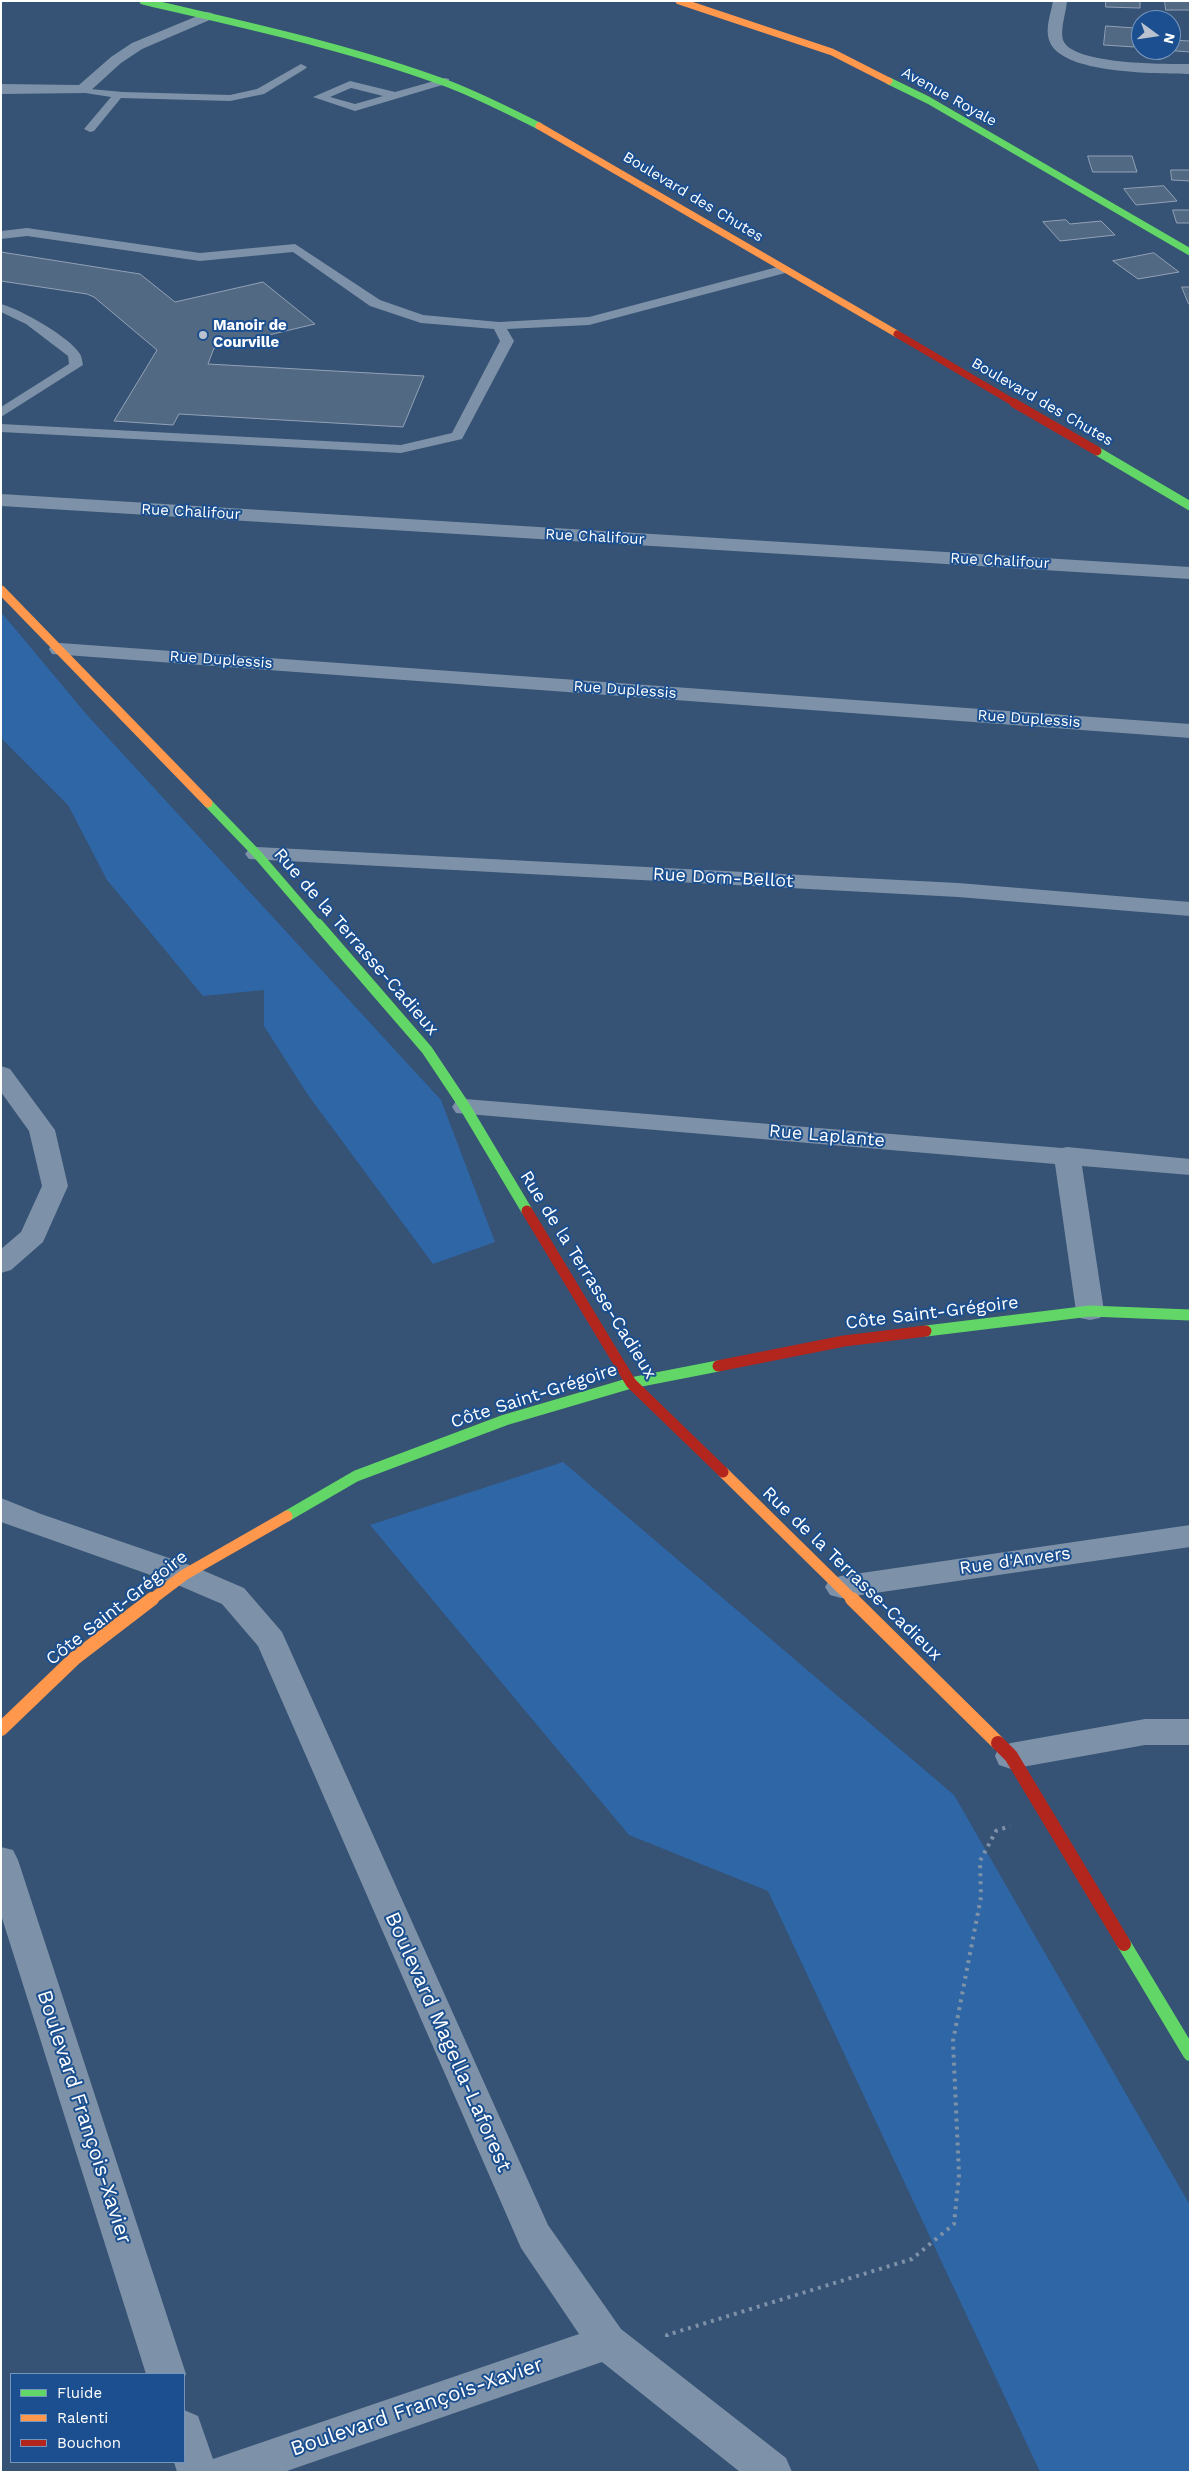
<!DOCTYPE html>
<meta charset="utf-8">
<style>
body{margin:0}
#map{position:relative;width:1191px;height:2473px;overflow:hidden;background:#365274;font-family:"Work Sans",sans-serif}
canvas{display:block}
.frame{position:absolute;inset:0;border:2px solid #fff;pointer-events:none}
.legend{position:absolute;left:10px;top:2373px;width:175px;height:90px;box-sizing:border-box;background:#1b4f8f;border:1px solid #7695bc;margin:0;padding:6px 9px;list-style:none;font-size:15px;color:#fff}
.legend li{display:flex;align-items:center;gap:10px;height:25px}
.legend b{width:25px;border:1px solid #7695bc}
.north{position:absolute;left:1131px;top:10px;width:50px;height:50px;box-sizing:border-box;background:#1b4f8f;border:1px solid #7695bc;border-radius:50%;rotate:104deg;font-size:14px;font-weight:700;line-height:20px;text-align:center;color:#fff}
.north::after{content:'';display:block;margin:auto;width:18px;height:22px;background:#b9c2ce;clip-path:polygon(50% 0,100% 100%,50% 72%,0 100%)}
</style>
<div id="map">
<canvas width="1191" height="2473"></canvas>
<div class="frame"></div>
<ul class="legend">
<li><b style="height:6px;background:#63d668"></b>Fluide</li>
<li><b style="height:6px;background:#ff974d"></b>Ralenti</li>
<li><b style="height:6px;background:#b3261e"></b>Bouchon</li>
</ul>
<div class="north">N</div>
</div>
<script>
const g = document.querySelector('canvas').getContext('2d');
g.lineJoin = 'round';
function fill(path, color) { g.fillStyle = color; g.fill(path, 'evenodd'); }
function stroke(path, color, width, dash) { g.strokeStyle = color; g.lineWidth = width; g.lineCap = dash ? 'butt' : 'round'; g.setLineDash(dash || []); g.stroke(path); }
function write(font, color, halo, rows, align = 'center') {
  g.font = font + ' "Work Sans",sans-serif'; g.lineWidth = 4; g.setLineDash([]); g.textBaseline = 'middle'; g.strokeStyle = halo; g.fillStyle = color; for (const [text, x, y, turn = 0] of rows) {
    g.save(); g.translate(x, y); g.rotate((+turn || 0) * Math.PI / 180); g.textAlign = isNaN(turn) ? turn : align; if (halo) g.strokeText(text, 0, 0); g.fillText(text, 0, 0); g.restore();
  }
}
const green = new Path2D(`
 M1 612 87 715 441 1100 495 1242 433 1264 308 1095 264 1026V990L203 996 107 880 68 805 1 738Z
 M563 1462 954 1795 1190 2205V2472H1040L768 1891 629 1835 370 1525Z`);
const building = new Path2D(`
 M1106 1H1140V8L1106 7Z
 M1165 1H1190V10H1166Z
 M1106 26 1135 28 1134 47 1104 45Z
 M1171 40 1190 41V52L1163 50H1171Z
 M1088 156H1132L1137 172H1093Z
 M1171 170H1190V181L1172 180Z
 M1164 186 1177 201 1136 205 1124 189Z
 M1173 210H1190V223H1177Z
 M1066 220 1070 224 1101 221 1115 235 1060 241 1043 222Z
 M1 252 140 274 175 302 263 282 315 324 214 348 208 364 424 376 403 427 179 414 173 425 114 421 157 350 94 297 87 294 1 281Z
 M1154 253 1179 272 1138 279 1113 261Z
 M1182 287H1190V304H1189Z`);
const path = new Path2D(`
 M667 2337V2335L912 2259 954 2224 959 2175 953 2041 981 1897 980 1861 996 1831 1010 1826`);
const lane = new Path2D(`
 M301 64 307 67 305 69 264 94 230 101 121 98 94 131 90 132 84 129 111 97 79 92V88L123 92 230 95 257 89Z
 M445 78 449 79V83L355 111 313 97 350 81 395 92ZM351 88 383 96 355 104 330 97Z
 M27 228 200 253 295 244 380 300 423 315 499 322 589 317 785 265 791 269 789 272 589 325 507 329 514 341 462 439 401 453 1 432V424L401 445 452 433 500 341 494 329 421 323 370 306 293 252 200 261 27 236 1 239V231Z
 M1 304C20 309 70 337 80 354 82 357 82 361 83 365L1 417V407L69 364 68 356 26 324 1 312Z`);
const street = new Path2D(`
 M1053 1H1067C1066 13 1060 29 1063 40 1072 65 1166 64 1190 64V74C1159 73 1060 75 1049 40 1045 28 1051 13 1053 1Z
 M207 12 212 13 214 16 212 19 142 49 121 63 88 93 1 94V84L79 85 111 57 132 43Z
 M1 494 1190 567V579L1 506Z
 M60 643 1190 724V738L52 654 49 649 52 644Z
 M257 847 958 883 1190 902V916L958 897 249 859 245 854 249 849Z
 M1 1066 10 1069 55 1130 68 1186 43 1242 11 1270 1 1273V1249L21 1232 42 1186 29 1131 1 1092Z
 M465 1099 1062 1148 1067 1147 1190 1159V1175L1082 1166 1104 1311 1100 1318 1090 1320 1080 1318 1076 1311 1055 1164 456 1113 452 1107 456 1101Z
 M1 1498 41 1514 195 1567 244 1588 282 1632 548 2225 621 2329 786 2458 792 2472H740L602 2362 284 2472H177L174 2462H184V2410L198 2416 213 2459 579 2334 521 2248 258 1646 222 1604 173 1583 1 1522Z
 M1190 1525V1547L841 1598 830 1595 825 1587 830 1579 841 1576Z
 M1145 1719H1190V1745H1145L1011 1769 999 1765 995 1756 999 1747 1011 1743Z
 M1 1847 13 1850 18 1860 186 2374 184 2378V2374H146L1 1915Z`);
const fastFar3 = new Path2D(`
 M143 1C244 25 345 46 443 82 476 94 507 110 539 126
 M889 81 928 100 1190 252`);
const fastFar2 = new Path2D(`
 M1097 451 1190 506
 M208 803 257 854 319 926`);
const fastFar1 = new Path2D(`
 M318 924 427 1050 465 1107 527 1211
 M926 1331 1090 1311 1190 1315
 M287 1516 356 1476 505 1420 631 1383 718 1366`);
const fast = new Path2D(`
 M1124 1944 1190 2054`);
const slowFar3 = new Path2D(`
 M679 1 832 52 889 81
 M539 126 897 334`);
const slowFar2 = new Path2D(`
 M1 590 208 803`);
const slowFar1 = new Path2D(`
 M723 1472 853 1600
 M151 1600 184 1575 287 1516`);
const slow = new Path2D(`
 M852 1599 998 1743
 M1 1729 75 1658 152 1599`);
const jamFar3 = new Path2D(`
 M897 334 1016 404`);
const jamFar2 = new Path2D(`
 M1014 403 1097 451`);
const jamFar1 = new Path2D(`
 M527 1211 631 1383 723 1472
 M718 1366 844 1341 926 1331`);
const jam = new Path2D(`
 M998 1743 1011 1756 1124 1944`);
const markers = [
 [203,335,5,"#b9c2ce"]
];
const farStreetnames = [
 ["Avenue Royale",949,97,29],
 ["Boulevard des Chutes",693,197,31],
 ["Boulevard des Chutes",1042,402,30],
 ["Rue Chalifour",191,512,3],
 ["Rue Chalifour",595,537,3],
 ["Rue Chalifour",1000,561,3],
 ["Rue Duplessis",221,660,4],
 ["Rue Duplessis",625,690,4],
 ["Rue Duplessis",1029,719,4]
];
const farPoinames = [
 ["Manoir de",213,326],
 ["Courville",213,343]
];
const streetNames = [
 ["Rue Dom-Bellot",723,878,3],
 ["Rue de la Terrasse-Cadieux",356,942,49],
 ["Rue Laplante",827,1136,5],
 ["Rue de la Terrasse-Cadieux",588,1275,58],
 ["Côte Saint-Grégoire",932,1313,-7],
 ["Côte Saint-Grégoire",534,1396,-18],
 ["Rue d'Anvers",1015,1561,-8],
 ["Rue de la Terrasse-Cadieux",852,1574,44],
 ["Côte Saint-Grégoire",117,1608,-38]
];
const nearStreetnames = [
 ["Boulevard Magella-Laforest",448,2042,66],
 ["Boulevard François-Xavier",84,2117,72],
 ["Boulevard François-Xavier",417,2407,-19]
];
fill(green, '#2f66a5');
fill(building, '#526984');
stroke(building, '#92a2b6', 1);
stroke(path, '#7d92a8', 4, [3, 5]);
fill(lane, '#7d92a8');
fill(street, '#7d92a8');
stroke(fastFar3, '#63d668', 7);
stroke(fastFar2, '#63d668', 9);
stroke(fastFar1, '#63d668', 11);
stroke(fast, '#63d668', 14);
stroke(slowFar3, '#ff974d', 7);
stroke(slowFar2, '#ff974d', 9);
stroke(slowFar1, '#ff974d', 11);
stroke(slow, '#ff974d', 14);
stroke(jamFar3, '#b3261e', 7);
stroke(jamFar2, '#b3261e', 9);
stroke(jamFar1, '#b3261e', 11);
stroke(jam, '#b3261e', 14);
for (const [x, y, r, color] of markers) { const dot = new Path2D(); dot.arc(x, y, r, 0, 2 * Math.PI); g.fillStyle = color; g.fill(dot); stroke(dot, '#1b4f8f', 2); }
write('15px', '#fff', '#1b4f8f', farStreetnames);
write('bold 15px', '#fff', '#1b4f8f', farPoinames, 'left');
write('18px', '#fff', '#1b4f8f', streetNames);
write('21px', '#fff', '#1b4f8f', nearStreetnames);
</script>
